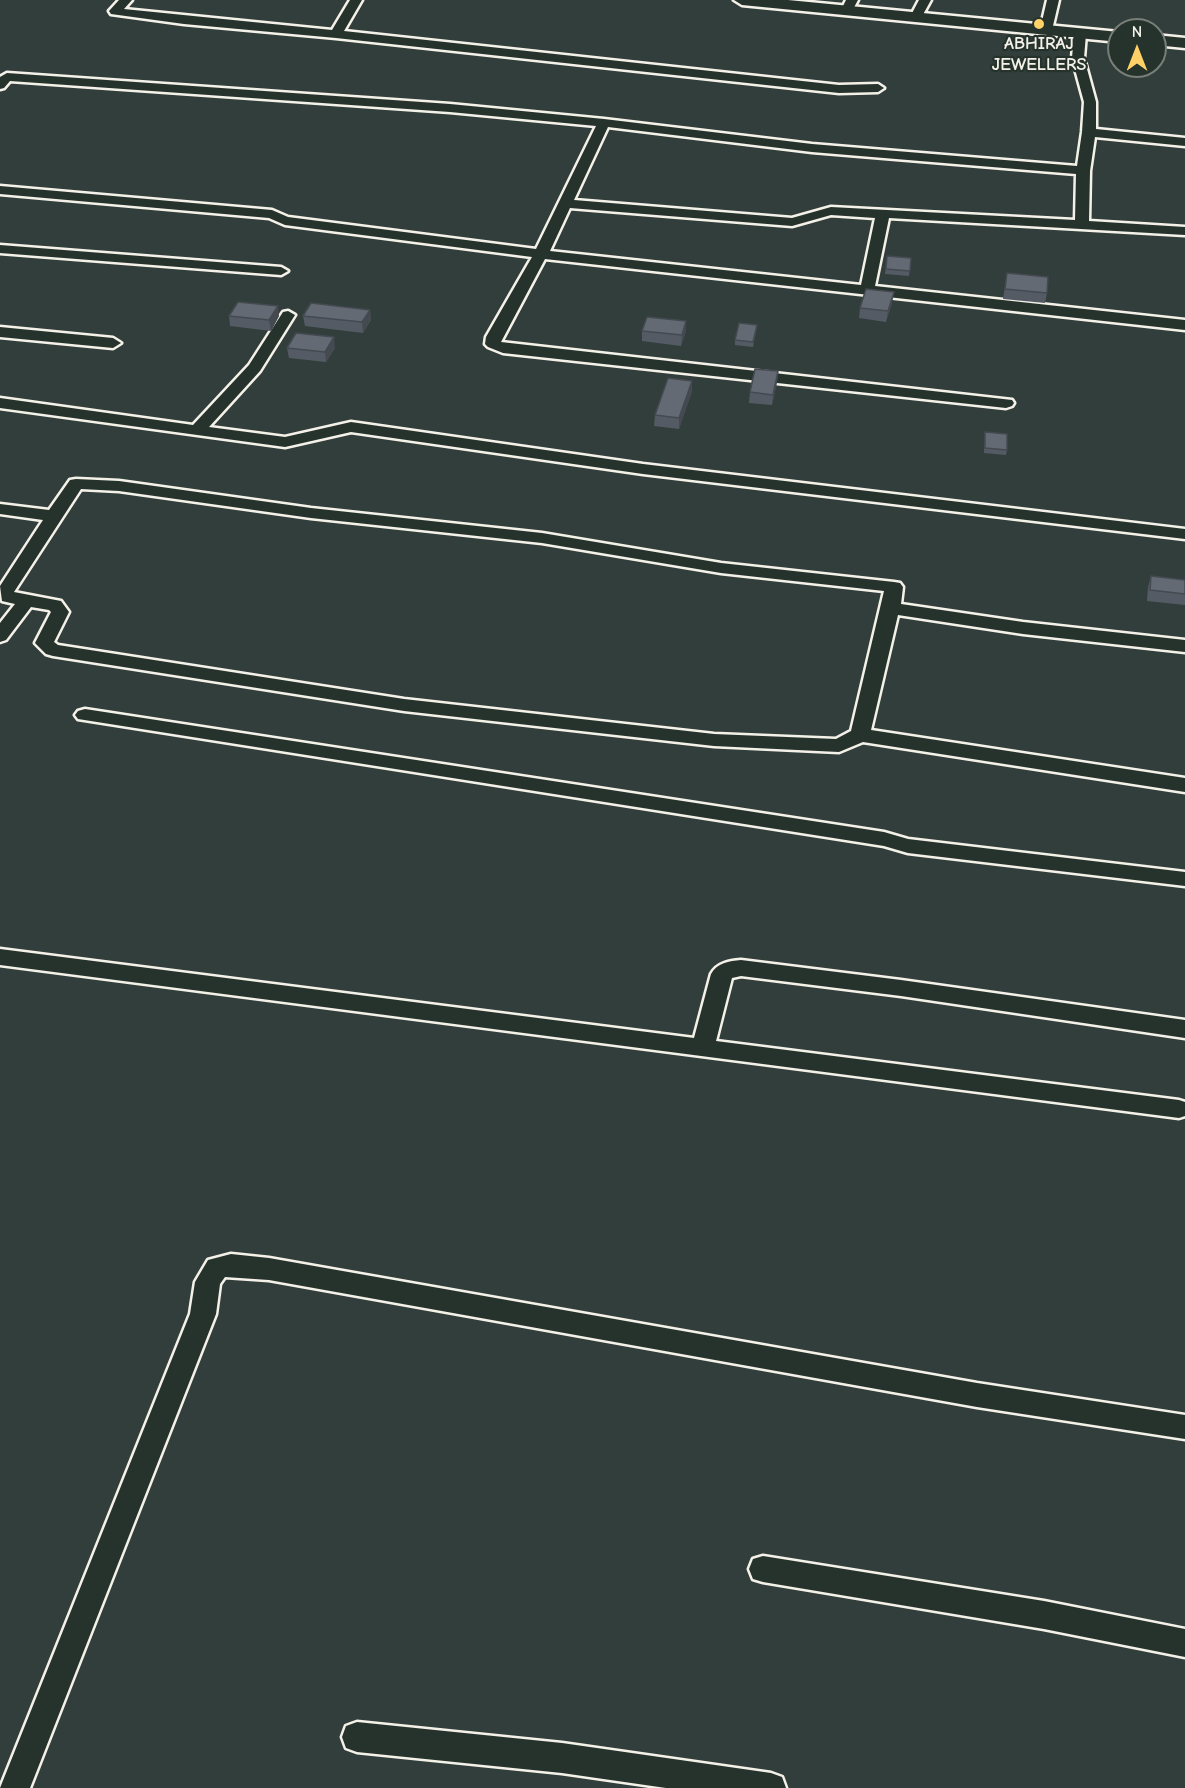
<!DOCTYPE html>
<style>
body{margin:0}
#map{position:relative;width:1185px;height:1788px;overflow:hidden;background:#323e3b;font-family:"Comic Neue",sans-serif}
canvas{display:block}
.north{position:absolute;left:1107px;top:18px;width:60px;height:60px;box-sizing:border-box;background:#26332d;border:2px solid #787f78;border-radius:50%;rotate:0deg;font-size:16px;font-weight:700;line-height:24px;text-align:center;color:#f4f1e8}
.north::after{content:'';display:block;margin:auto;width:21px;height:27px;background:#ffd166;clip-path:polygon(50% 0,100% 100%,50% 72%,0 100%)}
</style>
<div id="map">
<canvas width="1185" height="1788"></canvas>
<div class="north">N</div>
</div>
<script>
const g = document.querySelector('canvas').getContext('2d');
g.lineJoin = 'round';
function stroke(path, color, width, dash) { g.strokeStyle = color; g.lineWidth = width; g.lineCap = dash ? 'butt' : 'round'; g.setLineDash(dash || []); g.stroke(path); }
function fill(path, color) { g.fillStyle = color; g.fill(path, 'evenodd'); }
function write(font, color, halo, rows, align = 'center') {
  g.font = font + ' "Comic Neue",sans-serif'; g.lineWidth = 4.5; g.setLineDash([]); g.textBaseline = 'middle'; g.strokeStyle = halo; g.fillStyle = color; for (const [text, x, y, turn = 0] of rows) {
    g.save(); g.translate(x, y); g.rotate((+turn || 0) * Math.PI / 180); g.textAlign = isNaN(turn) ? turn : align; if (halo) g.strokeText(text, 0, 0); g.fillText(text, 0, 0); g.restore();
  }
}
const minor = new Path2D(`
 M119 0H132L124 9 332 30 350 0H362L344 31 839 85 878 84 884 88 878 92 839 93 336 38 184 24 111 14 109 11Z
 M846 0H858L851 13 847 14 841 10Z
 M919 0H931L920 20H912L910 17Z
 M1047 0H1059L1052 30 1046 34 1040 30Z
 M1080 30 1086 34 1084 58 1096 102V129L1185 138V146L1095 137 1090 171 1089 221 1185 227V235L889 218 875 286 1185 320V330L545 259 501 342 1012 400 1014 403 1012 406 1006 408 503 353 488 347 485 344 486 337 532 257 285 225 269 218 0 194V186L272 210 288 217 536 249 596 126 450 112 10 81 4 88 0 89V77L7 73 450 104 604 119 812 144 1077 166 1082 132 1084 102 1072 58 1074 34ZM608 127 812 152 1076 174 1075 220 831 207 792 218 574 200ZM570 208 792 226 831 215 875 218 861 285 550 251Z
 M0 245 281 267 288 271 281 275 0 253Z
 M288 311 295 315 260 371 209 427 285 437 351 422 643 464 1185 529V539L643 474 351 432 285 447 0 408V398L193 425 249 365 283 312Z
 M0 327 113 338 121 343 113 348 0 337Z
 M76 479 119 481 311 508 542 533 721 563 894 582 900 583 903 587 901 604 1023 622 1185 640V652L1023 634 898 615 871 730 1185 778V792L863 742 839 752 714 746 404 711 53 656 46 654 35 643 51 612 49 610 31 607 6 640 0 642V623L15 604 2 601 0 586 43 520 0 514V504L49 510 70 480ZM81 489 119 491 311 518 542 543 721 573 884 591 851 731 836 739 714 734 404 699 58 645 54 642 69 612 61 601 14 592Z
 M85 709 884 832 908 839 1185 872V886L908 853 884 846 78 719 75 715 78 711Z
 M0 949 694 1038 711 974C717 963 729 961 741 960L901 980 1185 1020V1038L901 996 741 976 732 978 716 1041 1179 1100 1185 1102V1116L1179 1118 0 965Z
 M231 1254 269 1258 977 1383 1185 1415V1439L977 1407 269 1280 225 1277 220 1284 216 1314 30 1788H0L190 1314 195 1282 208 1260Z
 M763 1556 1044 1601 1185 1629V1657L1044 1629 763 1582 753 1579 749 1569 753 1559Z
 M357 1722 562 1743 771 1773 782 1777 786 1788H666L562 1773 357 1752 346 1748 342 1737 346 1726Z`);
const tertiary = new Path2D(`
 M734 0H788L1119 32V42L742 5Z
 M1155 35 1185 38V48L1155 45Z`);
const wall = new Path2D(`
 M887 256 911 258 909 276 885 274Z
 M1007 273 1047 293 1045 303 1003 299Z
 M892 303 886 322 859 318 860 308Z
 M370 310 371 320 363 333 305 326 303 316Z
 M229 316H279L271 331 230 326Z
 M686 321V331L681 346 642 341V331Z
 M757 325 753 347 735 345V340Z
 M287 348H335L326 362 289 358Z
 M778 371 777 382 772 405 749 403 750 392Z
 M692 391 679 429 654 426 655 415Z
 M985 432 1007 450 1006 455 984 453Z
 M1151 576 1185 580V605L1147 601 1148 587Z`);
const shadedWall = new Path2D(`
 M894 292 892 303 886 322 888 311Z
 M278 306 279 316 271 331 269 320Z
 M370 310 371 320 363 333 362 322Z
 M686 321V331L681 346 682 335Z
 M334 337 335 348 326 362 325 352Z
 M778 371 777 382 772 405 773 395Z
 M692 381V391L679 429V418Z`);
const building = new Path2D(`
 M887 256 911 258 910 271 886 269Z
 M1007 273 1048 277 1047 293 1005 289Z
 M866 289 894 292 888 311 860 308Z
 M238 302 278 306 269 320 229 316Z
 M311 303 370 310 362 322 303 316Z
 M647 317 686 321 682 335 642 331Z
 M739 323 757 325 753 342 735 340Z
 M296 333 334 337 325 352 287 348Z
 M755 369 778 371 773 395 750 392Z
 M668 378 692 381 679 418 655 415Z
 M985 432 1007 434V450L985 448Z
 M1151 576 1185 580V594L1150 590Z`);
const markers = [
 [1039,24,6,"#ffd166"]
];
const farPoinames = [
 ["ABHIRAJ",1039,44],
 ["JEWELLERS",1039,65]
];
stroke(minor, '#f4f1e8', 5);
stroke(tertiary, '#f4f1e8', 5);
fill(minor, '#26332d');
fill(tertiary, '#26332d');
fill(wall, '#555b64');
fill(shadedWall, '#454a51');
fill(building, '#636a74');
stroke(building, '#454a51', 1.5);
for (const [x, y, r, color] of markers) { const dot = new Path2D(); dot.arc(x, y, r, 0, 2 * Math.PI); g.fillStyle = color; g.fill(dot); stroke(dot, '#26332d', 2); }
write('bold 18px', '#f4f1e8', '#26332d', farPoinames);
</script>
